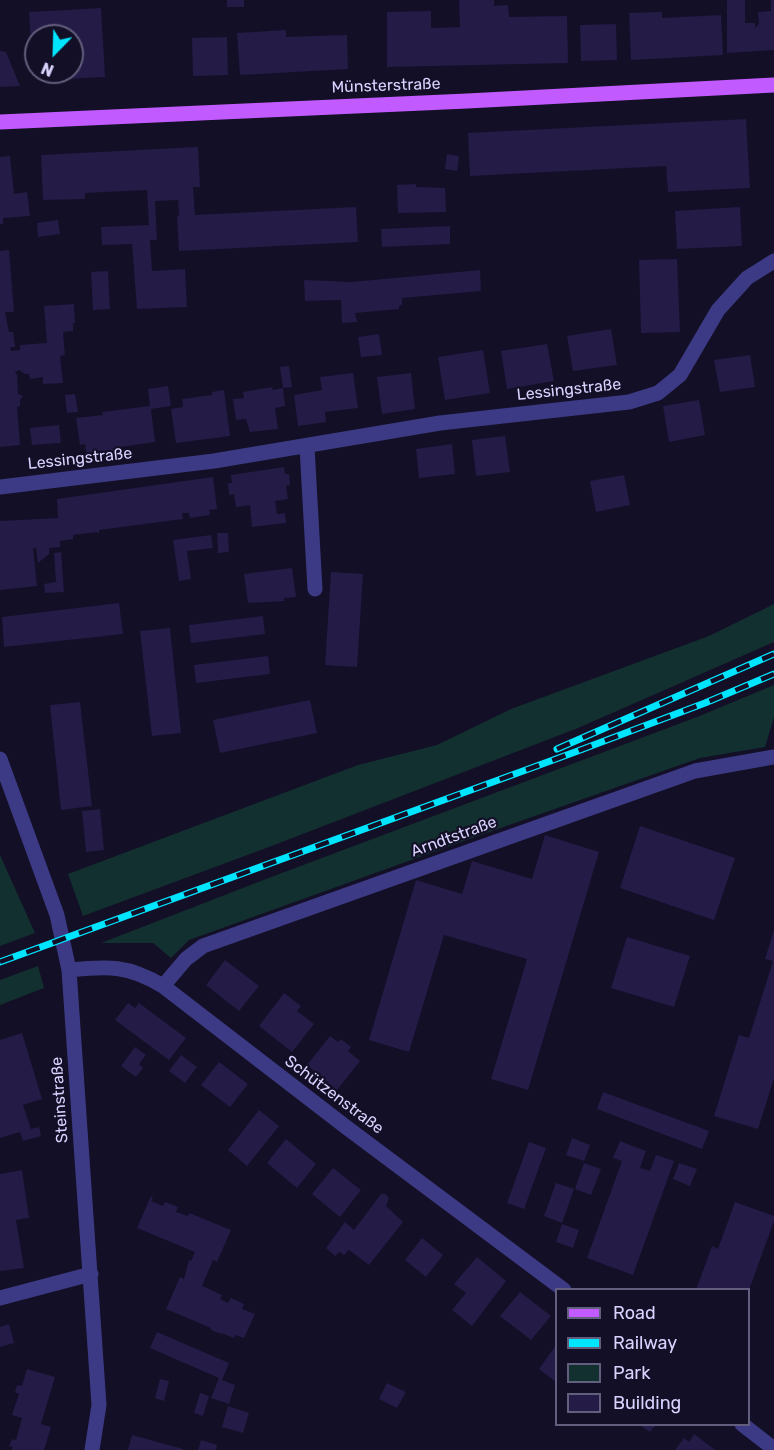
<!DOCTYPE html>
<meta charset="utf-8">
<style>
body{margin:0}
#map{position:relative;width:774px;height:1450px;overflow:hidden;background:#130f26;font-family:Rubik,sans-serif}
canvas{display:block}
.legend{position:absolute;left:555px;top:1288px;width:195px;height:138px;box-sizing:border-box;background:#130f26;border:2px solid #625e7d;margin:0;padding:8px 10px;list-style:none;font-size:18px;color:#d9d4ff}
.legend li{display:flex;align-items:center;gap:12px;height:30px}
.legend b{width:30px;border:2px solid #625e7d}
.north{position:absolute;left:24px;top:24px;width:60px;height:60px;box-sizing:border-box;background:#130f26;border:2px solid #625e7d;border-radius:50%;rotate:203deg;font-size:16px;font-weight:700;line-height:24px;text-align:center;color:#d9d4ff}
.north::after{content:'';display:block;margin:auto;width:21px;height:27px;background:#00e5ff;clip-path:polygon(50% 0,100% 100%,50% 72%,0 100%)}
</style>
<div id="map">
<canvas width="774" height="1450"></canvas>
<ul class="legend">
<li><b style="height:8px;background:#c25bff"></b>Road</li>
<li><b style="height:8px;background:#00e5ff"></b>Railway</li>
<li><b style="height:16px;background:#12302f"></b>Park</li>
<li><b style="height:16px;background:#241b47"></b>Building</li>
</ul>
<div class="north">N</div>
</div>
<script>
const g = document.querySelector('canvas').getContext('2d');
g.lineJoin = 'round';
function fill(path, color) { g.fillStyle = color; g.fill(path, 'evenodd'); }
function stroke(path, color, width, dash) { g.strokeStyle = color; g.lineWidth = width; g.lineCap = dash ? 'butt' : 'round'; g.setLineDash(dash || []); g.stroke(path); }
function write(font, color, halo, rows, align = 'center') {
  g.font = font + ' Rubik,sans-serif'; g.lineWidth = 4.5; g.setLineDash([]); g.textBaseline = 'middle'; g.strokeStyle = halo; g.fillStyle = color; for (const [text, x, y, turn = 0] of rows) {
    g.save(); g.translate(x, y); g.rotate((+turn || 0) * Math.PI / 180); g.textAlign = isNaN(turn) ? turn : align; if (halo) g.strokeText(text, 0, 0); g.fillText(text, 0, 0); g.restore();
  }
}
const green = new Path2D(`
 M774 604V642L578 728 269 847 83 916 68 874 358 765 437 745 511 709 709 636Z
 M774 685V717L765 747 700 758 492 831 189 940 171 958 153 943H101L266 879 697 717Z
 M0 855 35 933 0 946Z
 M38 966 44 988 0 1005V980Z`);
const building = new Path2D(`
 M227 0H244V7H227Z
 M459 0H494V6L508 5 509 17 567 16 568 63 387 67V12L431 11V28L460 27Z
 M727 0H745V23H755V28L759 24 758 12 771 11V0H774V50L727 53Z
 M101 8 105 77 69 79V72H72V36H36V41L31 42 29 12Z
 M662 12V18L721 15 723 55 631 60 629 13Z
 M616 24 617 60 581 61 580 25Z
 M286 30V37L347 35 348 69 240 75 237 33Z
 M227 37 228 75 193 76 192 38Z
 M0 51 6 52 20 86 0 87Z
 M746 119 750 188 668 192 666 166 470 176 468 133Z
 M198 147 200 187H193L195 215 356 207 358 242 179 251 177 216H179L178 200 155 201 157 240H150L152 271 185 269 187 307 137 309 132 244 102 245 101 227 149 225 147 190 85 193V199L43 200 41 155Z
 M447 154 459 156 457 171 445 169Z
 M10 156 14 194 27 192 30 216 3 218V224H0V157Z
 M416 184V187L445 188 446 212 398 213 397 185Z
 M740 207 742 246 677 249 675 211Z
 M58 220 60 234 38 237 37 223Z
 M450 226V244L382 247 381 229Z
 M9 250 14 312H5L9 332H13L15 347H10L11 351 20 350V345L47 343 44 306 74 304 75 323H73V331L63 332 65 355 60 356 63 383 43 384V377L30 379 29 374H25L19 370 15 372 17 375 18 394 23 396 20 400V406L17 407 20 445 0 447V251Z
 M677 259 680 332 641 333 639 260Z
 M480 270 481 291 402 298V305L399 306V309L355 313 357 322 342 323 341 300 305 301 304 280 352 282Z
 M108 271 110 309 93 310 91 272Z
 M611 329 617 365 573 371 567 336Z
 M379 334 382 355 361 357 358 337Z
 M547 344 554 381 507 389 501 351Z
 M483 350 490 393 445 400 438 357Z
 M750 355 755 387 720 392 714 360Z
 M289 366 292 387 283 388 280 367Z
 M353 373 358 408 325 412 326 422 298 426 294 395 322 390 320 377Z
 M411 373 415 409 382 414 377 377Z
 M168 386 171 406 151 409 155 442 120 447 121 451 87 455 85 444 80 445 76 418 103 415 102 412 150 406 148 389Z
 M272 387 273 390 283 388 285 406 275 408 278 429 250 432 246 419 236 420 233 399 244 398 243 392Z
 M224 390 230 436 176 443 171 409 183 407 182 399 212 395V392Z
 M75 394 78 412 67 413 65 395Z
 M699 400 705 435 669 442 663 406Z
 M59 425 61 443 32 445 30 428Z
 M505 436 510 472 476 476 472 440Z
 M452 444 455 474 419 478 416 449Z
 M284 467 285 474H289L290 485 286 486 288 499 275 501 277 514 285 513 286 523 252 527 250 505 236 507 234 494 229 495 228 483H232L231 475Z
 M624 475 630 505 596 512 590 481Z
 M213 477 217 509 209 510 210 515 190 518 189 513H182L183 519 99 530V534L97 532 73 535V539L60 541V547L49 548V554L38 563 36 548H33L37 586 0 590V521L58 518 57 499Z
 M217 533H228L229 552 218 553Z
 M211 535 213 548 187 551 191 579 179 581 173 540Z
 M61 552 64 592 45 593 44 584 56 582 54 553Z
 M292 568 296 597 284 598V601L248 603 244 574Z
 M331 572 363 574 357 667 325 665Z
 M119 603 123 634 4 647 2 617Z
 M263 616 265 634 191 643 189 625Z
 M170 628 181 733 152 736 140 631Z
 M268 656 270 674 196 683 194 665Z
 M310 700 317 733 220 753 213 720Z
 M80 702 92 806 61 810 50 705Z
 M100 809 104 850 86 852 82 811Z
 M640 826 735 858 714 920 620 888Z
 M545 835 599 852 528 1090 491 1079 527 959 444 935 409 1052 369 1040 416 880 462 894 472 861 532 879Z
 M774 930V1078L758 1129 714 1116 739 1035 749 1038 773 961 765 959Z
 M627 937 690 956 674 1007 611 988Z
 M225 960 259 986 239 1011 206 985Z
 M284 993 301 1006 297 1011 314 1024 292 1052 259 1026Z
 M128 1003 135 1008 139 1003 186 1038 169 1060 115 1020Z
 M22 1033 42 1099 23 1105 31 1129 39 1127 41 1136 23 1141 20 1132 0 1138V1040Z
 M330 1036 338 1042 341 1039 351 1047 348 1051 360 1061 337 1090 307 1065Z
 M135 1047 146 1055 139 1064 143 1068 136 1077 121 1066Z
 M181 1055 197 1067 185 1083 169 1071Z
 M219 1062 248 1084 230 1107 201 1085Z
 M603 1092 709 1131 702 1149 597 1109Z
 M259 1110 279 1126 247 1166 228 1150Z
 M572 1138 590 1145 584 1161 566 1155Z
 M286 1139 316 1164 297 1188 267 1163Z
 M620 1141 646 1151 640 1168 650 1171 656 1155 674 1161 633 1275 587 1258 622 1161 613 1158Z
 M529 1142 546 1148 524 1209 507 1203Z
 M584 1163 601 1169 591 1195 575 1189Z
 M679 1163 697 1169 690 1186 673 1179Z
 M333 1168 361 1190 340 1217 312 1194Z
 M22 1170 29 1218 16 1220 24 1268 0 1271V1174Z
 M556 1183 574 1189 562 1223 544 1216Z
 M381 1194H385L389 1198 386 1206 403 1222 369 1265 349 1250 344 1255 339 1252 335 1256 326 1248 345 1222 354 1230Z
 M151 1196 153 1197 151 1201 163 1206 165 1202 178 1207 176 1212 188 1216 189 1213 231 1230 217 1262 213 1260 202 1286 222 1295 220 1299 228 1303 231 1298 244 1304 242 1309 255 1314 244 1338 235 1335 234 1338 221 1333V1334L211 1330V1328L166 1309 180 1277 184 1279 189 1260 191 1261 195 1252 137 1228Z
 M735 1202 774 1216V1221L749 1290H696L712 1246 718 1249Z
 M562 1224 579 1230 573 1248 556 1242Z
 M422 1238 443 1255 426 1277 405 1260Z
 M477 1257 506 1281 472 1326 452 1310 466 1293 454 1284Z
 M520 1292 551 1316 531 1340 500 1316Z
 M9 1324 14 1343 0 1347V1327Z
 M157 1332 229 1363 222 1380 235 1385 229 1404 211 1398 219 1378 150 1348Z
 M556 1345V1382L539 1369Z
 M27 1369 55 1377 41 1424 51 1427 44 1450H12L13 1447 9 1446 12 1439 16 1440 22 1418 12 1415 19 1394 15 1392 17 1385 22 1386Z
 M160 1379 169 1381 164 1401 155 1398Z
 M387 1383 406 1392 397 1408 379 1399Z
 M200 1393 209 1396 203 1416 194 1413Z
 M228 1406 249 1413 243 1433 222 1427Z
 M639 1425H656L650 1432Z
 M694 1434 715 1450H675L684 1438 689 1442Z
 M132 1435 183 1449V1450H128Z
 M201 1440 217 1445 216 1450H198Z`);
const minor = new Path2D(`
 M307 447 315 589
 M0 487 214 461 440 423 629 402 658 393 680 375 718 310 747 278 774 261
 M0 759 57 915 69 970 99 1405 92 1450
 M69 970C108 966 128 965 163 986L346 1127 564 1290
 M163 986 186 959 203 946 695 771 774 757
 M0 1298 91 1274
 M742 1424 774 1449`);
const major = new Path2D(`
 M0 122 467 101 774 85`);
const rail = new Path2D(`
 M557 749 774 654
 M0 962 575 752 705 703 774 674`);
const streetNames = [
 ["Münsterstraße",386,86,-2],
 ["Lessingstraße",569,390,-6],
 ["Lessingstraße",80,459,-6],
 ["Arndtstraße",454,837,-20],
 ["Schützenstraße",334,1095,37],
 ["Steinstraße",60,1100,-94]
];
fill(green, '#12302f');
fill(building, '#241b47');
stroke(minor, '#3d3a85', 15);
stroke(major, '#c25bff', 15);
stroke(rail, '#00e5ff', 7);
stroke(rail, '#130f26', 4.5, [14]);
write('16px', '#d9d4ff', '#130f26', streetNames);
</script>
